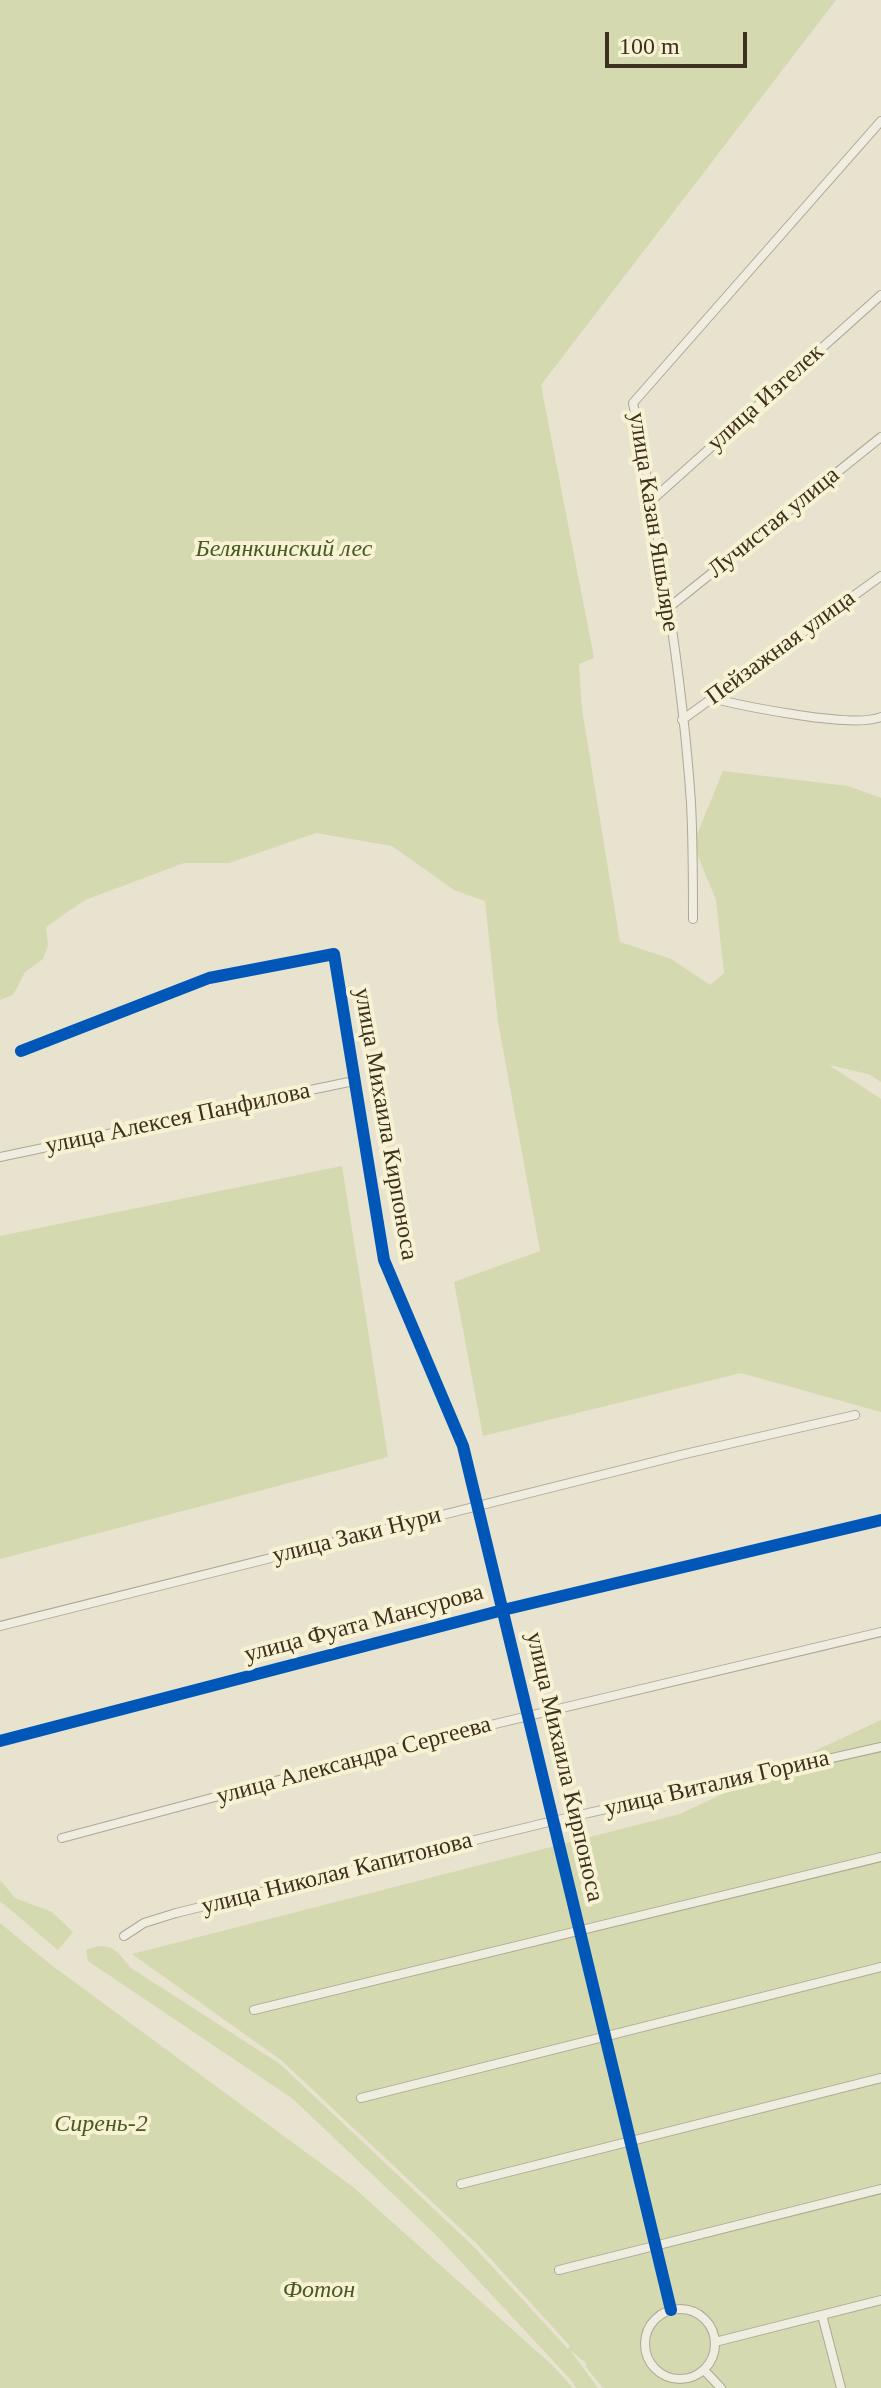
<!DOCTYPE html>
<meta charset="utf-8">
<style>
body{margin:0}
#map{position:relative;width:881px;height:2388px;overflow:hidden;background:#e8e3ce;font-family:"Times New Roman",serif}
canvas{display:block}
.scale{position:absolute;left:605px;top:32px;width:142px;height:36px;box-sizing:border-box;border:4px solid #3d301e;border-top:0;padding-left:10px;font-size:24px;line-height:28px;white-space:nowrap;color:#3d301e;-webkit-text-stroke:6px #f8f2d4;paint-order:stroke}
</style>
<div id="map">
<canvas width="881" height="2388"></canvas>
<div class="scale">100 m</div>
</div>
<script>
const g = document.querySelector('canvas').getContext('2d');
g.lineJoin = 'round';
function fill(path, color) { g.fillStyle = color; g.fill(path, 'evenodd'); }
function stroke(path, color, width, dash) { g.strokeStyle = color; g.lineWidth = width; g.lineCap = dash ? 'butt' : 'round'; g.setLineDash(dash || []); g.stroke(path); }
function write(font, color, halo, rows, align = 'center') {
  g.font = font + ' "Times New Roman",serif'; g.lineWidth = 8; g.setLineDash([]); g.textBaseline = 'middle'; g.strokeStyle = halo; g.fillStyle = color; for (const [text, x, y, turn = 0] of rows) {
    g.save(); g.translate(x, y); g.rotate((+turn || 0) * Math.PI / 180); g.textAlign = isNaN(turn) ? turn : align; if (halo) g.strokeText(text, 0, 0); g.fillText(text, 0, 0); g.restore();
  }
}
const green = new Path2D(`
 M0 0H836L541 385 594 658 579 664 582 709 620 942 671 959 710 985 724 973 716 900 693 844 723 771 848 786 881 798V1082L868 1074 829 1065 881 1099V1412L741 1373 483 1436 454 1282 540 1251 498 1022 485 901 454 890 392 846 316 833 229 863H184L85 900 46 927 48 946 43 959 25 972 13 995 0 1000Z
 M342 1166 388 1457 0 1559V1236Z
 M881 1720V2388H603L586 2367V2363L570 2350 598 2388H576L570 2379 435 2234 293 2099 88 1961 86 1950C110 1940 116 1950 131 1968L280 2064 474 2247 568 2349 570 2346 478 2245 281 2060 132 1954 680 1814Z
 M0 1880 15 1898 52 1912 73 1932 58 1950 0 1901Z
 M0 1923 50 1964 353 2187 552 2365 573 2388H0Z`);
const minor = new Path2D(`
 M652 500 881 295
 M667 609 881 437
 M711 698C743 706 854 729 881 717
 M682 720 881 576
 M693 919C693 881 693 841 691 803 682 670 658 533 633 403L881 121
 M21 1051 209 978 334 954 384 1260 463 1446 671 2310
 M0 1157C119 1133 236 1104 355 1081
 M0 1626 685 1454 855 1415
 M0 1741 503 1610 881 1520
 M62 1838 432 1739 881 1632
 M124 1936 144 1923 176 1913 553 1821 881 1747
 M254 2010 881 1857
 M361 2098 881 1967
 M461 2184 881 2078
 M559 2270 881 2189
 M645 2344a35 35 0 1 1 70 0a35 35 0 1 1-70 0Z
 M822 2315 841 2388
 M715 2342 881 2300
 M704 2370 721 2388`);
const cycleway = new Path2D(`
 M21 1051 209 978 334 954 384 1260 463 1446 671 2310
 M0 1741 503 1610 881 1520`);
const streetNames = [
 ["улица Изгелек",766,398,-42],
 ["улица Казан Яшьляре",653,522,81],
 ["Лучистая улица",774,523,-39],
 ["Пейзажная улица",781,648,-36],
 ["улица Алексея Панфилова",178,1119,-12],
 ["улица Михаила Кирпоноса",385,1124,80],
 ["улица Заки Нури",357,1536,-14],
 ["улица Фуата Мансурова",364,1624,-15],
 ["улица Александра Сергеева",354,1761,-15],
 ["улица Михаила Кирпоноса",564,1767,77],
 ["улица Виталия Горина",717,1784,-13],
 ["улица Николая Капитонова",337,1874,-14]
];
const parkNames = [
 ["Белянкинский лес",284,550],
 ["Сирень-2",101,2125],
 ["Фотон",319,2291]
];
fill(green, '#d4d9af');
stroke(minor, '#ada797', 10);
stroke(minor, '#efece0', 8);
stroke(cycleway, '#0057b8', 12);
write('24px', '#3d301e', '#f8f2d4', streetNames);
write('italic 24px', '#465b22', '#f8f2d4', parkNames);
</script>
